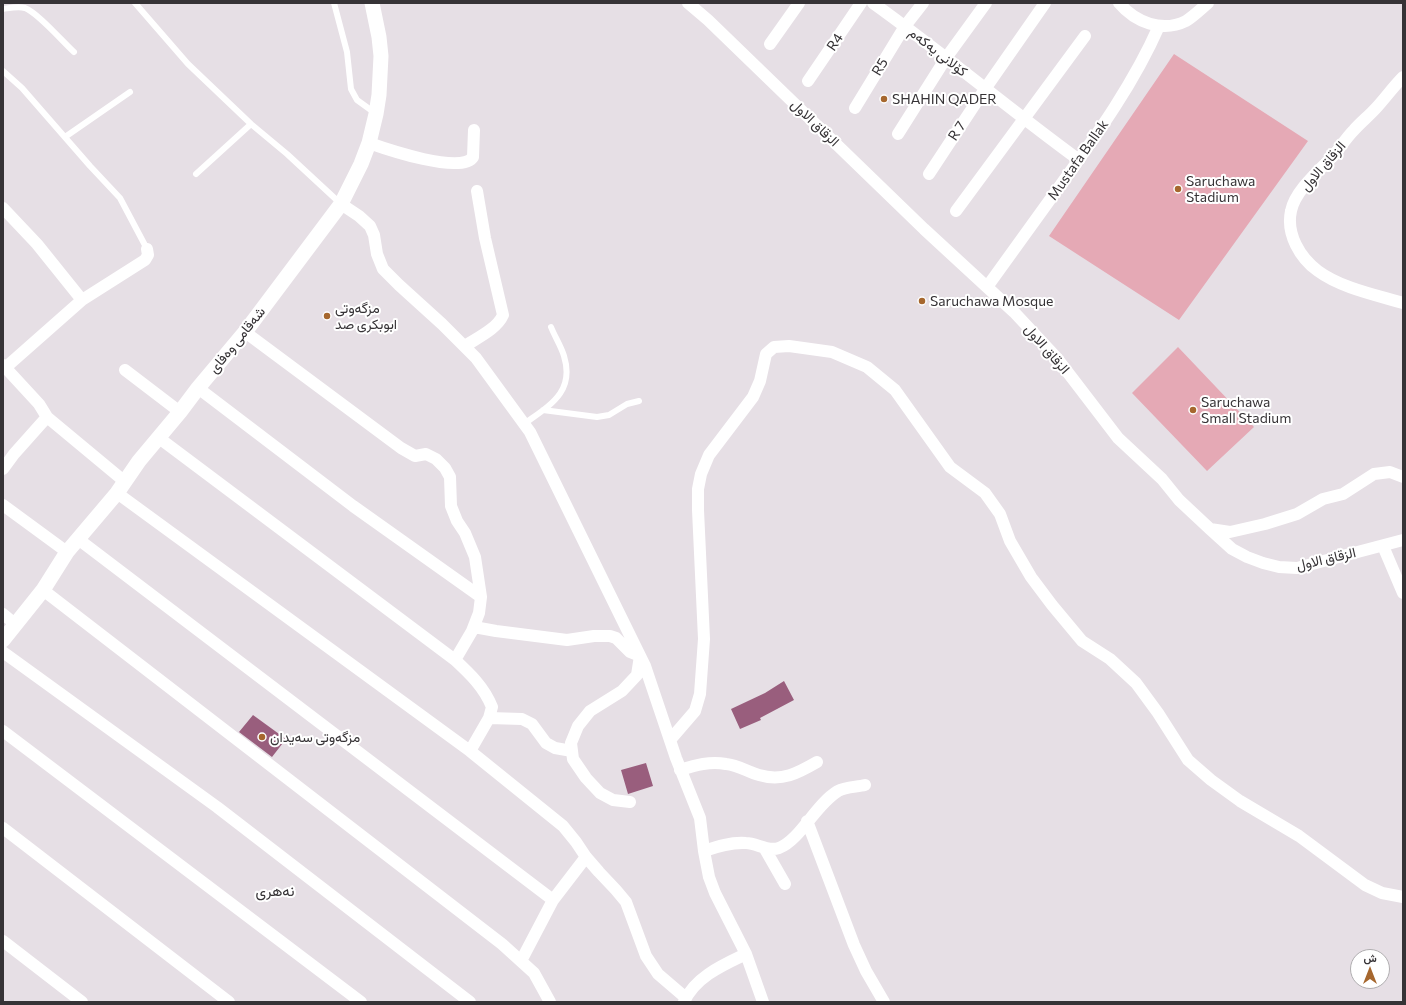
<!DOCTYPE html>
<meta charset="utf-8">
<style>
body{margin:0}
#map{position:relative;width:1406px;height:1005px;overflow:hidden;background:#e6dfe5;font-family:Commissioner,Vazirmatn,sans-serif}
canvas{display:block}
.frame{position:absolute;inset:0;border:4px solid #363336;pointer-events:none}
.north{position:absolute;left:1350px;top:949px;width:40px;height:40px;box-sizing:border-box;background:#fff;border:1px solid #afadaf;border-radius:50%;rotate:0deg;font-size:11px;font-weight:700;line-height:16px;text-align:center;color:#363336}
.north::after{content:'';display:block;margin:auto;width:14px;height:18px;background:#a6672e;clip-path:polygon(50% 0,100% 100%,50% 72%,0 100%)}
</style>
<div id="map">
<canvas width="1406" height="1005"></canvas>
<div class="frame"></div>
<div class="north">ش</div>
</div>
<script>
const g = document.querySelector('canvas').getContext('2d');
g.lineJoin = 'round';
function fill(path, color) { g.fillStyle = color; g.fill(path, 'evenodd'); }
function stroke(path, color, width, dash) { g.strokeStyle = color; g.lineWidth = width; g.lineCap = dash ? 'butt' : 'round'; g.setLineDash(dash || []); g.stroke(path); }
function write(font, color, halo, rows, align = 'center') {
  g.font = font + ' Commissioner,Vazirmatn,sans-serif'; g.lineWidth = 4; g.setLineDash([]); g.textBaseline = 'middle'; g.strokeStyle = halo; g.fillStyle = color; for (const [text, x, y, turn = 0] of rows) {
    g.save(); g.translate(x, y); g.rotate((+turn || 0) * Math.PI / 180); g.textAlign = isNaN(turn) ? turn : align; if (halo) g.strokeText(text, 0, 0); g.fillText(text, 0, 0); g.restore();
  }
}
const green = new Path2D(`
 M1174 54 1308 141 1179 320 1049 236Z
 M1178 347 1254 427 1207 471 1132 393Z`);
const building = new Path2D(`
 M784 681 794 700 760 718 761 720 740 729 731 709 765 693Z
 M253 715 286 739 272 757 239 732Z
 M646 763 653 786 628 794 621 770Z`);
const service = new Path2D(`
 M135 3 188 64 251 124 287 154 341 204
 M334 3 347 52 351 89 357 100 375 113
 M3 9C10 8 18 6 25 8 38 13 62 41 74 52
 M3 71 22 88 90 166 120 198 147 249
 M65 137 130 92
 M196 174 251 124
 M543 410 597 417 609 415 627 404 639 401
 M524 424C550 405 575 392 564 356 561 346 555 337 551 327`);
const minor = new Path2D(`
 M688 3 708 20 924 229 1014 312 1056 357 1118 438 1162 479 1179 500 1210 529 1232 549 1247 557 1263 563 1279 567 1297 568 1403 540
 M873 3C943 53 1009 109 1079 160
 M1119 3C1135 22 1162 33 1186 21 1194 16 1201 9 1208 3
 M770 44 799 3
 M1403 77C1394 86 1386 97 1377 107 1370 115 1361 122 1354 130 1347 137 1341 146 1335 154 1321 169 1295 190 1291 211 1286 234 1300 258 1318 271 1341 288 1376 295 1403 303
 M808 81 861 3
 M855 108 905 26 923 3
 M898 134 946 58 986 3
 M369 143C386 149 462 175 473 157L474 130
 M929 174 985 89 1045 3
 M341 204 359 216 370 226 374 235 377 254 383 269 399 285 442 324 476 358 530 432 645 666 676 758 700 818 704 851 709 877 715 893 746 954 763 1002
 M3 208 37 244 82 300
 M956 211 1085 36
 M987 287C1012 252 1037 218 1062 183 1098 133 1134 83 1159 26
 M245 332 401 448 415 456 426 454 436 459 445 468 450 477 451 506 457 521 465 533 475 557 481 597 479 613 472 631 455 660
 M465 346C477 338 497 329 503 315L485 238 477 191
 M3 365 39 404 47 417 124 481
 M5 368 82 300 145 260 148 255 147 249
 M125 370 180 412
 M198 388 353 506 481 597
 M159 438 455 660C470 674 484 687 492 707L489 718 470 751
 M3 469 14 454 47 417
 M117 493 470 751 563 826 576 842 586 857 599 872 616 890 626 902 646 956 658 974 686 998
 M3 505 67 552
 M1210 529 1230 532 1265 524 1297 514 1323 499 1343 494 1374 474 1390 472 1403 477
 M78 539 553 900
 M1383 546 1403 593
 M43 590 502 944 534 973 550 1002
 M3 614 15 624
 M474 627 496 631 567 640 594 636H610L616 638 630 652 640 656 637 675 622 691 590 711 578 726 571 743 573 759 586 778 600 793 613 800 630 802
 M3 652 217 807 470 1002
 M489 718 522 719 532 724 546 743 555 748 572 751
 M3 731 361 1002
 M670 740 695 711 700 694 704 639 698 510V489L701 474 709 455 753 397 760 381 766 354 774 347 789 346 832 352 867 367 895 390 950 467 985 493 1000 514 1010 541 1031 577 1052 605 1082 641 1110 659 1136 683 1158 713 1188 760 1211 780 1240 801 1299 836 1365 885 1382 893 1403 897
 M680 770C696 765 710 761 726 764 738 765 748 772 759 775 782 782 798 773 817 762
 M807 821 854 945 866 971 884 1002
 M3 828 229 1002
 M765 849 785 884
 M704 851C718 846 731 842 746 843 757 843 767 852 779 848 801 839 815 805 838 791 845 787 857 787 865 785
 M3 941 82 1002
 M521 961 553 900 586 857
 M684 1002C695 977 723 965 746 954`);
const tertiary = new Path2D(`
 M3 640 43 590 67 552 117 493 139 461 180 412 198 388 245 332 341 204 361 164 369 143 376 114 379 95 381 56 379 37 372 3`);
const markers = [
 [884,99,4,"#a6672e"],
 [1178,189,4,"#a6672e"],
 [922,301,4,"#a6672e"],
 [327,316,4,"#a6672e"],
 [1193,410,4,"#a6672e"],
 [262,737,4,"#a6672e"]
];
const streetNames = [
 ["R4",835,42,-56],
 ["کۆلانی یەکەم",938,52,38],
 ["R5",880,67,-59],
 ["الزقاق الاول",815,123,44],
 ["R 7",957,131,-57],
 ["Mustafa Ballak",1078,160,-55],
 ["الزقاق الاول",1323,166,-49],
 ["شەقامی وەفای",237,340,-51],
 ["الزقاق الاول",1047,349,49],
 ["الزقاق الاول",1326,559,-13]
];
const poiNames = [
 ["SHAHIN QADER",892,99],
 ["Saruchawa",1186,181],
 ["Stadium",1186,197],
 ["Saruchawa Mosque",930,301],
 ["مزگەوتی",335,308],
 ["ابوبکری صد",335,324],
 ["Saruchawa",1201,402],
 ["Small Stadium",1201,418],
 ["مزگەوتی سەیدان",270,737]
];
const neighbourhoodNames = [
 ["نەھری",275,891]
];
fill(green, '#e5a9b5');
fill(building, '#995e7d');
stroke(service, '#fff', 6);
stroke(minor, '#fff', 12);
stroke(tertiary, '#fff', 15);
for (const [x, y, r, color] of markers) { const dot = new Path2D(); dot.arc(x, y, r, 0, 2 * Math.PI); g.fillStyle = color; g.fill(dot); stroke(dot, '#fff', 1.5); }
write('14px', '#363336', '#fff', streetNames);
write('14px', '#363336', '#fff', poiNames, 'left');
write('15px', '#363336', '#fff', neighbourhoodNames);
</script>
